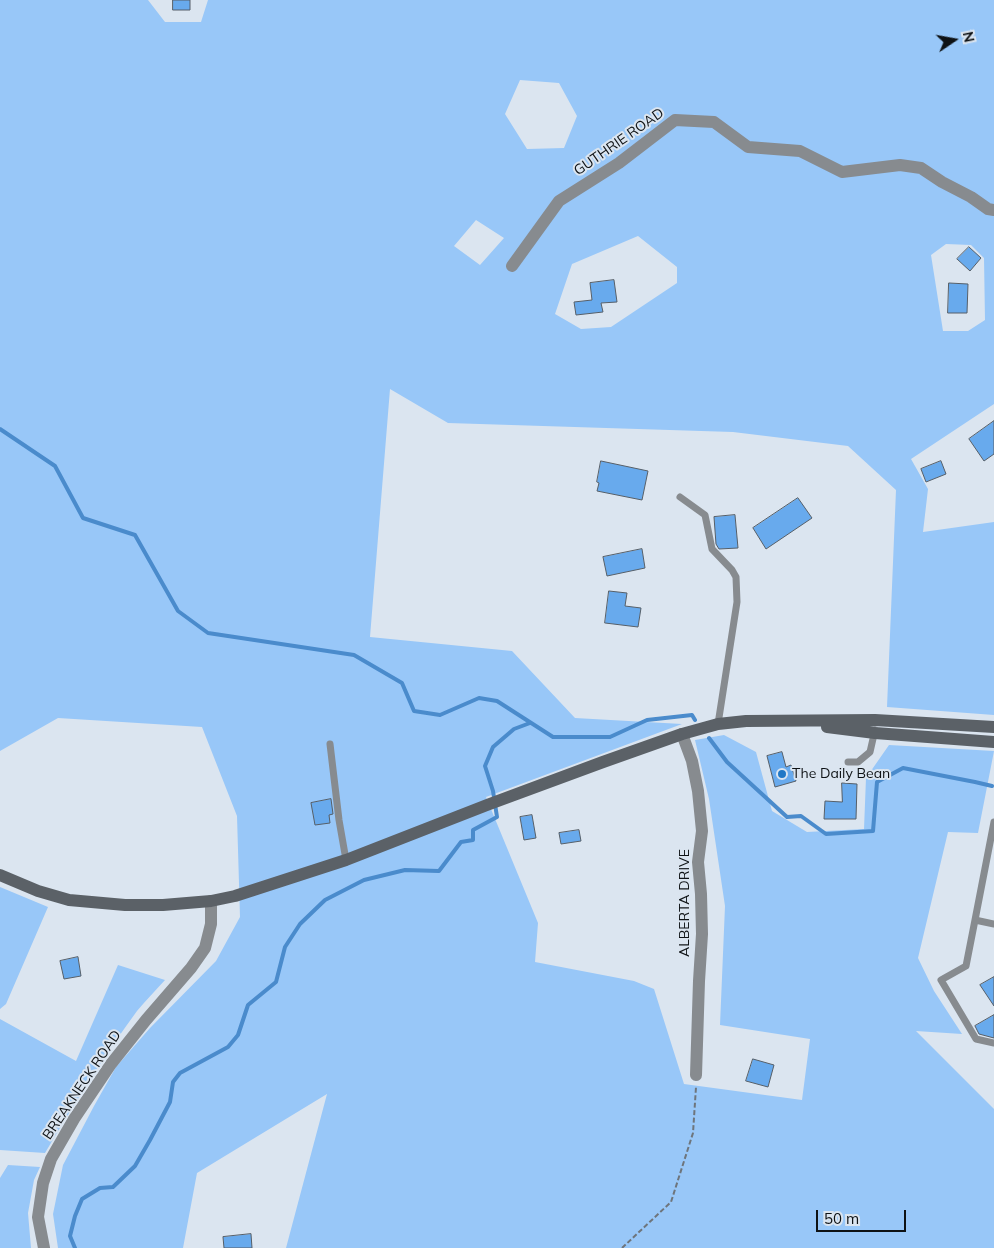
<!DOCTYPE html>
<style>
body{margin:0}
#map{position:relative;width:994px;height:1248px;overflow:hidden;background:#dbe5f0;font-family:Mulish,sans-serif}
canvas{display:block}
.north{position:absolute;left:929px;top:15px;width:50px;height:50px;-webkit-text-stroke:4px #dbe5f0;paint-order:stroke;rotate:78deg;font-size:14px;font-weight:700;line-height:20px;text-align:center;color:#0e1215}
.north::after{content:'';display:block;margin:auto;width:18px;height:22px;background:#0e1215;clip-path:polygon(50% 0,100% 100%,50% 72%,0 100%)}
.scale{position:absolute;left:816px;top:1210px;width:90px;height:22px;box-sizing:border-box;border:2px solid #0e1215;border-top:0;padding-left:6px;font-size:15px;line-height:18px;white-space:nowrap;color:#0e1215;-webkit-text-stroke:4px #dbe5f0;paint-order:stroke}
</style>
<div id="map">
<canvas width="994" height="1248"></canvas>
<div class="north">N</div>
<div class="scale">50 m</div>
</div>
<script>
const g = document.querySelector('canvas').getContext('2d');
g.lineJoin = 'round';
function fill(path, color) { g.fillStyle = color; g.fill(path, 'evenodd'); }
function stroke(path, color, width, dash) { g.strokeStyle = color; g.lineWidth = width; g.lineCap = dash ? 'butt' : 'round'; g.setLineDash(dash || []); g.stroke(path); }
function write(font, color, halo, rows, align = 'center') {
  g.font = font + ' Mulish,sans-serif'; g.lineWidth = 4; g.setLineDash([]); g.textBaseline = 'middle'; g.strokeStyle = halo; g.fillStyle = color; for (const [text, x, y, turn = 0] of rows) {
    g.save(); g.translate(x, y); g.rotate((+turn || 0) * Math.PI / 180); g.textAlign = isNaN(turn) ? turn : align; if (halo) g.strokeText(text, 0, 0); g.fillText(text, 0, 0); g.restore();
  }
}
const green = new Path2D(`
 M0 0H148L165 22H201L208 0H994V404L911 459 928 489 923 532 994 522V715L887 707 896 490 848 446 733 432 448 423 390 389 370 637 512 651 575 718 682 724 486 797 538 923 535 962 634 981 654 989 684 1084 802 1100 810 1039 720 1025 725 906 709 799 695 740 724 735 756 752 772 811 807 832 864 829 866 778 889 745 994 751 978 833 948 832 918 958 934 991 962 1034 916 1031 994 1109V1248H286L327 1094 197 1173 183 1248H58L53 1214 63 1165 94 1106 116 1067 150 1028 216 961 240 917 237 816 202 727 58 718 0 751ZM520 80 559 83 577 116 564 148 527 149 505 114ZM476 220 504 238 480 265 454 246ZM638 236 677 267V283L611 327 581 329 555 314 572 264ZM946 244 971 245 984 258 985 320 968 331H943L931 255Z
 M0 887 48 907 6 1004 0 1009Z
 M118 965 165 980C156 990 146 1000 137 1011 104 1056 74 1104 45 1153L0 1150V1019L76 1061Z
 M8 1165 40 1167 34 1180 28 1213 31 1248H0V1178Z`);
const stream = new Path2D(`
 M0 429 55 466 83 518 135 535 178 611 208 633 354 655 402 683 414 711 440 715 479 698 497 701 553 737H610L647 720 692 715 695 720
 M709 738 727 762 787 817 801 816 826 834 873 831 877 782 903 768 975 782 992 786
 M75 1248 70 1236 75 1216 82 1199 100 1188 113 1187 135 1166 150 1140 170 1102 173 1082 180 1073 228 1047 238 1035 248 1005 276 982 285 947 300 924 325 900 364 880 405 870 439 871 461 842 473 840V830L497 817 493 791 485 766 493 747 514 729 530 723`);
const building = new Path2D(`
 M173 0H190V10H173Z
 M969 247 981 258 970 271 957 259Z
 M614 280 617 302 601 303 603 312 576 315 574 302 592 300 590 283Z
 M949 283 968 284 967 313H948Z
 M994 421V454L984 461 969 439Z
 M601 461 648 471 642 500 597 491 599 483 597 482Z
 M941 461 946 474 926 482 921 469Z
 M798 498 812 518 766 549 753 528Z
 M735 515 738 548 719 549 716 544 714 517Z
 M642 549 645 568 607 576 603 557Z
 M609 591 627 593 625 606 641 608 638 627 605 623Z
 M782 752 786 767 791 765 796 781 775 787 767 756Z
 M842 783 857 784 856 819H824L825 801 842 802Z
 M331 799 333 814 329 815 330 823 315 825 311 803Z
 M532 815 536 838 524 840 520 817Z
 M579 830 581 841 561 844 559 833Z
 M78 957 81 976 64 979 60 961Z
 M994 977V1006L980 985Z
 M994 1015V1038L979 1034 975 1026Z
 M753 1059 774 1065 768 1087 746 1081Z
 M251 1234 252 1248H224L223 1237Z`);
const path = new Path2D(`
 M622 1248 671 1202 693 1133 696 1087`);
const service = new Path2D(`
 M680 497 705 515 712 549 732 570 736 577 737 602 718 724
 M330 744 339 820 346 860
 M848 762H858L870 752 875 730
 M994 822 975 920 994 924
 M975 920 966 966 941 980 976 1039 994 1043`);
const minor = new Path2D(`
 M512 266 559 201 619 163 675 120 714 122 748 147 800 151 842 172 900 165 921 168 942 182 971 197 988 209 994 210
 M682 734 692 761 698 791 702 831 698 862 701 894 702 934 699 981 696 1075`);
const tertiary = new Path2D(`
 M44 1248 38 1217 43 1183 51 1159 74 1119 111 1064 146 1020 191 968 205 948 211 924V901`);
const secondary = new Path2D(`
 M827 727 875 733 994 742
 M0 875 38 891 69 900 125 905H163L211 901 235 896 346 860 487 805 603 762 682 734 718 724 746 721 875 720 994 727`);
const markers = [
 [782,774,5,"#2178c6"]
];
const streetNames = [
 ["GUTHRIE ROAD",619,142,-35],
 ["ALBERTA DRIVE",685,903,-90],
 ["BREAKNECK ROAD",82,1085,-56]
];
const poiNames = [
 ["The Daily Bean",792,774]
];
fill(green, '#98c7f8');
stroke(stream, '#4a8bcc', 4);
fill(building, '#68aaed');
stroke(building, '#565f68', 1);
stroke(path, '#6e757c', 2, [5, 2.5]);
stroke(service, '#878b8f', 7);
stroke(minor, '#878b8f', 12);
stroke(tertiary, '#878b8f', 12);
stroke(secondary, '#5b6167', 12);
for (const [x, y, r, color] of markers) { const dot = new Path2D(); dot.arc(x, y, r, 0, 2 * Math.PI); g.fillStyle = color; g.fill(dot); stroke(dot, '#dbe5f0', 2); }
write('14px', '#0e1215', '#dbe5f0', streetNames);
write('14px', '#0e1215', '#dbe5f0', poiNames, 'left');
</script>
